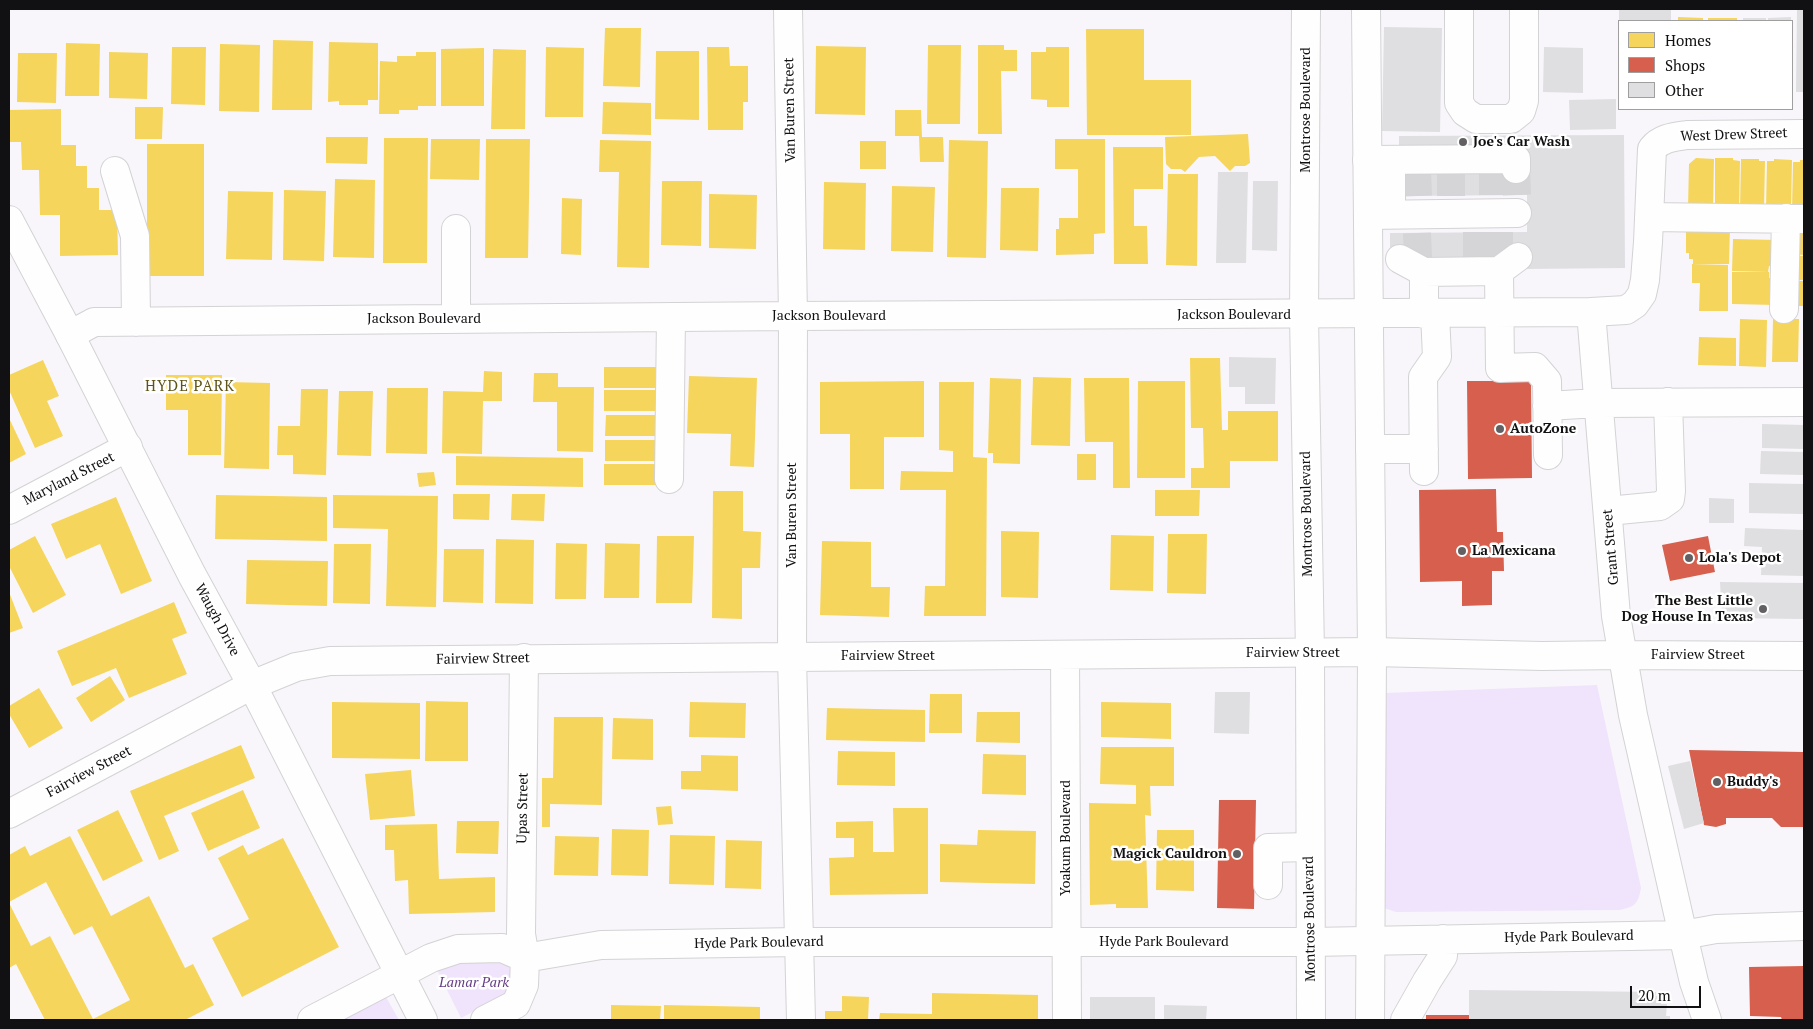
<!DOCTYPE html>
<style>
body{margin:0}
#map{position:relative;width:1813px;height:1029px;overflow:hidden;background:#f8f6fa;font-family:"PT Serif",serif}
canvas{display:block}
.frame{position:absolute;inset:0;border:10px solid #111012;pointer-events:none}
.legend{position:absolute;left:1618px;top:20px;width:175px;height:90px;box-sizing:border-box;background:#fff;border:1px solid #a09fa0;margin:0;padding:6px 9px;list-style:none;font-size:15px;color:#111012}
.legend li{display:flex;align-items:center;gap:10px;height:25px}
.legend b{width:25px;border:1px solid #a09fa0}
.scale{position:absolute;left:1630px;top:986px;width:71px;height:22px;box-sizing:border-box;border:2px solid #111012;border-top:0;padding-left:6px;font-size:15px;line-height:18px;white-space:nowrap;color:#111012;-webkit-text-stroke:4px #fff;paint-order:stroke}
</style>
<div id="map">
<canvas width="1813" height="1029"></canvas>
<div class="frame"></div>
<ul class="legend">
<li><b style="height:14px;background:#f6d55c"></b>Homes</li>
<li><b style="height:14px;background:#d6604d"></b>Shops</li>
<li><b style="height:14px;background:#dfdee1"></b>Other</li>
</ul>
<div class="scale">20 m</div>
</div>
<script>
const g = document.querySelector('canvas').getContext('2d');
g.lineJoin = 'round';
function fill(path, color) { g.fillStyle = color; g.fill(path, 'evenodd'); }
function stroke(path, color, width, dash) { g.strokeStyle = color; g.lineWidth = width; g.lineCap = dash ? 'butt' : 'round'; g.setLineDash(dash || []); g.stroke(path); }
function write(font, color, halo, rows, align = 'center') {
  g.font = font + ' "PT Serif",serif'; g.lineWidth = 5; g.setLineDash([]); g.textBaseline = 'middle'; g.strokeStyle = halo; g.fillStyle = color; for (const [text, x, y, turn = 0] of rows) {
    g.save(); g.translate(x, y); g.rotate((+turn || 0) * Math.PI / 180); g.textAlign = isNaN(turn) ? turn : align; if (halo) g.strokeText(text, 0, 0); g.fillText(text, 0, 0); g.restore();
  }
}
const green = new Path2D(`
 M1597 685 1641 888C1638 904 1635 907 1619 910L1396 912 1384 908 1385 693Z
 M461 959 507 961 513 978 509 993 461 1018 437 970Z
 M386 997 399 1020H341Z`);
const homes = new Path2D(`
 M1678 17 1703 18V21H1678Z
 M1708 18H1737V21H1708Z
 M605 28H641L640 87 603 86Z
 M1086 29H1144V80H1191V135H1087Z
 M273 40 313 41 312 110H272Z
 M329 42 378 43V100H368V105H339V101L328 102Z
 M66 43 100 44 99 96H65Z
 M220 44 260 45 259 112 219 111Z
 M928 45H961L960 124H927Z
 M978 45H1004V50H1017V71H1001L1002 134H978Z
 M816 46 866 47 865 115 815 114Z
 M172 47H206L205 105 171 104Z
 M546 47 584 48 583 117H545Z
 M707 47H729L730 66H748V102H743V130H708Z
 M1046 47H1069V107H1047V100L1031 99V52H1046Z
 M484 48V106H441V49Z
 M493 49 526 50 525 129H491Z
 M656 51H699V120L655 119Z
 M109 52 148 53 147 99 109 98Z
 M416 52H436V106H418V110H399V114H379L380 61 397 62V56H416Z
 M18 53H57L56 103 17 102Z
 M603 102 651 103V135L602 134Z
 M135 107H163L162 139H135Z
 M61 109V145H76V166H87V188H99V210H117L118 255 60 256V215H40L39 170H22L21 142H9V110Z
 M895 110H921L922 137H943L944 162H920L919 136H895Z
 M1248 134 1250 163 1245 166H1235L1230 171 1215 156 1199 157 1185 172 1181 169H1171L1166 164 1165 137Z
 M326 137H368L367 164 326 163Z
 M384 138H428L427 263H383Z
 M431 139H480L479 180 430 179Z
 M486 139H530L528 258H485Z
 M1055 139H1105V233L1094 234V254L1056 255V229H1059V218H1078V169H1055Z
 M600 140 651 141 649 268 617 267 619 172H599Z
 M949 140 988 141 986 258 947 257Z
 M860 141H886V169H860Z
 M147 144H204V276H147Z
 M1113 147H1163V189H1134V226H1147L1148 264H1114Z
 M1696 158 1714 159 1713 209 1688 208 1689 164Z
 M1715 158H1733V160L1740 161 1739 208H1715Z
 M1741 159H1759V161H1765L1764 209H1740Z
 M1774 159 1792 160 1791 209H1766L1767 161H1774Z
 M1800 160H1804V210H1792L1793 162H1800Z
 M1168 174H1198L1197 266 1166 265Z
 M335 179 375 180 374 258 333 257Z
 M662 181H702L701 246 661 245Z
 M824 182 866 183 865 250 823 249Z
 M892 186 935 187 933 252 891 251Z
 M1001 188H1039L1038 251 1000 250Z
 M284 190 326 191 324 261 283 260Z
 M228 191 273 192 272 260 226 259Z
 M709 194 757 195 756 249 709 248Z
 M562 198 582 199 581 255 561 254Z
 M1730 227 1729 264H1693V259H1689V253H1686V231Z
 M1794 230H1804V255L1793 254Z
 M1733 239 1777 240 1772 266H1769L1768 272 1732 271Z
 M1793 256H1804V280H1793Z
 M1692 264 1728 265V311H1699L1700 283H1692Z
 M1732 272H1769V278H1772L1776 305 1732 304Z
 M1793 281H1804V306H1792Z
 M1740 319 1767 320 1766 367 1739 366Z
 M1773 319H1799L1798 362H1772Z
 M1699 337 1736 338V366L1698 365Z
 M1190 358H1220L1222 430H1228V411H1278V461H1230V488H1191V468H1204L1203 428H1191Z
 M43 360 59 396 47 401 63 436 35 448 9 390V375Z
 M604 367H658L657 388H604Z
 M484 371 502 372V401H483L482 454 442 453 443 391 483 392Z
 M534 373H558V387H594L593 452 557 451V402H533Z
 M166 375H222L221 455H188V410H166Z
 M689 376 757 378 754 467 730 466 731 434 687 433Z
 M1033 377 1071 378 1070 446 1031 445Z
 M990 378 1021 379 1020 464 993 463V453H988Z
 M1084 378H1129L1130 488H1113V442H1085Z
 M924 381V437H884V489H850V434H820V382Z
 M1138 381H1185V478H1137Z
 M226 382 270 383 269 469 224 468Z
 M939 382H974L973 457 987 458 986 616H924L925 586H945L946 490H900L901 471 953 472V451L939 450Z
 M387 388H428L427 454 386 453Z
 M301 389H328L326 475 293 474V455H277L278 426H300Z
 M604 390H657V411H604Z
 M339 391H373L371 456 337 455Z
 M606 415H659V436H605Z
 M9 418 26 454 9 463Z
 M605 440H658V461H605Z
 M1077 454H1096V480H1077Z
 M456 456 583 458V487L456 485Z
 M604 464H657V485H604Z
 M434 472 436 485 419 487 417 473Z
 M1155 490H1200L1199 516H1155Z
 M713 491H743V531L761 532 760 568H742V619L712 618Z
 M453 494H490L489 520 453 519Z
 M512 494H545L544 521 511 520Z
 M216 495 327 497V541L215 539Z
 M333 495 438 496 436 607 386 606 388 529 333 528Z
 M116 497 152 581 121 594 100 544 66 559 51 524Z
 M1001 531 1039 532 1038 598 1001 597Z
 M1168 534H1207L1206 594 1167 593Z
 M1111 535 1154 536 1153 591 1110 590Z
 M35 536 66 595 33 613 9 566V550Z
 M657 536H694L692 603H656Z
 M496 539 534 540 533 604 495 603Z
 M822 541 871 542V587H890L889 617 820 615Z
 M556 543 587 544 586 599H555Z
 M605 543 640 544 639 598H604Z
 M334 544H371L370 604 333 603Z
 M444 549H484L483 603 443 602Z
 M247 560 328 561 327 606 246 604Z
 M9 592 23 628 9 633Z
 M174 602 187 633 172 639 187 674 129 698 116 668 72 686 57 651Z
 M110 676 125 700 91 722 76 698Z
 M39 688 63 728 29 748 9 714V706Z
 M930 694H962V733H929Z
 M426 701 468 702V761H425Z
 M332 702 420 703V759L332 758Z
 M690 702 746 703 745 738 689 737Z
 M1101 702 1171 703V739L1101 737Z
 M827 708 925 710V742L826 740Z
 M977 712H1020V743L976 742Z
 M554 717H603L602 805 550 804V827H542V778H553Z
 M613 718 653 719V760L612 759Z
 M241 745 255 778 164 816 179 851 159 860 130 791Z
 M1101 747H1174V786H1150L1151 816 1145 815 1148 908H1116V904L1090 905 1089 803 1136 804V785L1100 784Z
 M838 751 895 752V786L837 785Z
 M983 754 1026 755V795L982 794Z
 M701 755 738 756V791L681 789V771H701Z
 M411 770 415 816 370 820 365 774Z
 M243 790 260 828 208 851 191 813Z
 M671 806 673 824 658 825 656 807Z
 M893 808H928V894L830 895 829 858 854 857V838H836V822L873 821V852H894Z
 M118 810 143 861 103 881 77 830Z
 M457 821H499L498 854 456 853Z
 M437 824 439 879 495 877V912L409 914 408 880 395 881 394 850H385V825Z
 M612 829 649 830 648 876 611 875Z
 M978 830 1036 831 1035 884 940 882V844L977 845Z
 M1157 830H1194V891L1156 890Z
 M670 835 715 836 714 885 669 884Z
 M70 836 111 916 149 896 185 968 193 964 214 1005 185 1020H45L16 964 9 968V903L31 946 50 936 93 1019 130 1000 92 926 74 935 46 882 9 902V855L25 846 30 856Z
 M555 836 599 837 598 876 554 875Z
 M283 838 339 947 242 997 212 938 249 919 218 858 243 845 248 855Z
 M726 840 762 841 761 889 725 888Z
 M932 993 1038 995V1020H879L880 1013 932 1014Z
 M842 996 869 997 868 1020H825V1011H842Z
 M611 1005 661 1006 660 1020H611Z
 M664 1005 760 1007V1020H664Z`);
const shops = new Path2D(`
 M1467 381H1531L1532 478 1468 479Z
 M1496 489 1497 532H1503L1504 571H1492V605L1462 606V581L1420 582 1419 490Z
 M1708 536 1715 572 1670 581 1662 545Z
 M1689 750 1804 752V827H1781L1772 818H1726V824L1716 827 1704 825Z
 M1219 800H1256L1254 909 1217 908Z
 M1804 966V1020H1782L1781 1017 1750 1016 1749 967Z
 M1426 1015H1469V1020H1426Z`);
const building = new Path2D(`
 M1619 9H1671V21H1619Z
 M1797 9H1804V92H1796Z
 M1791 17V21H1768V18Z
 M1743 18H1766V21H1743Z
 M1384 27 1442 28 1440 132 1382 131Z
 M1544 47 1583 48V93L1543 92Z
 M1616 99V129L1570 130 1569 100Z
 M1624 135 1625 268 1527 269V258L1390 259V233L1527 232V195L1402 196 1401 171 1527 169 1526 148H1399V136Z
 M1218 172H1248L1246 263H1216Z
 M1253 181H1278L1277 251 1252 250Z
 M1229 357 1276 358 1275 404H1245V387H1229Z
 M1762 424 1804 425V449L1762 448Z
 M1761 451 1804 452V475L1760 474Z
 M1749 483 1804 484V514L1749 513Z
 M1709 498 1734 499V523H1709Z
 M1745 528 1804 530V576L1761 575 1762 547 1744 546Z
 M1720 582 1804 583V619L1722 618Z
 M1215 692H1250L1249 734 1214 733Z
 M1690 761 1704 823 1684 829 1668 766Z
 M1469 990 1661 992V1004H1667L1666 1016H1670V1020H1469Z
 M1090 997H1155V1020H1090Z
 M1164 1005 1207 1006 1206 1020H1164Z`);
const minorTunnel = new Path2D(`
 M1516 169 1517 195
 M1417 171 1418 196
 M1451 171V196
 M1493 195V170
 M1499 232V258
 M1417 233 1418 258
 M1477 258V232`);
const minor = new Path2D(`
 M788 9 793 316 792 657 801 1020
 M1459 9V103L1465 112 1476 119H1511L1521 111 1524 101V9
 M1367 160 1516 159V169
 M1391 160V214
 M115 171 135 236 136 322
 M1368 215 1517 213
 M1649 217 1804 219
 M1400 259 1424 272
 M1499 271 1518 257
 M1784 309 1786 218
 M1591 312 1616 616 1633 715 1683 935 1694 982 1707 1020
 M1424 314V272L1499 271 1500 368 1535 367 1547 381 1548 455
 M456 319V229
 M70 335 94 322 793 316 1591 312 1626 310 1635 304 1642 294 1645 280 1648 242 1652 149C1661 138 1673 137 1687 135L1804 134
 M1547 406 1598 403 1804 402
 M1370 449H1424
 M1424 471 1423 377 1437 357 1435 314
 M669 479 671 317
 M9 510 128 447
 M1608 511 1660 506 1670 499 1671 491 1668 402
 M1065 655 1067 1020
 M9 814 252 685 296 667 330 661 1372 652 1542 656 1622 655 1804 656
 M1268 885V848L1309 847
 M312 1020 431 958 458 949 502 948 525 958 601 945 800 942H1311L1683 935 1716 929 1804 926
 M485 1020 516 1004 524 985 525 958 521 934 524 658
 M1405 1020 1427 981 1443 956V939`);
const major = new Path2D(`
 M1306 9 1304 315 1310 653 1311 1020
 M1366 9 1372 652 1370 1020
 M9 220 70 335 192 575 252 685 423 1020`);
const markers = [
 [1463,142,5,"#626063"],
 [1500,429,5,"#626063"],
 [1462,551,5,"#626063"],
 [1689,558,5,"#626063"],
 [1763,609,5,"#626063"],
 [1717,782,5,"#626063"],
 [1237,854,5,"#626063"]
];
const streetNames = [
 ["Van Buren Street",790,110,-91],
 ["Montrose Boulevard",1306,110,-90],
 ["West Drew Street",1734,135,-2],
 ["Jackson Boulevard",1234,315],
 ["Jackson Boulevard",829,316],
 ["Jackson Boulevard",424,319],
 ["Maryland Street",69,479,-27],
 ["Montrose Boulevard",1307,514,-91],
 ["Van Buren Street",792,515,-90],
 ["Grant Street",1611,547,-95],
 ["Waugh Drive",217,620,62],
 ["Fairview Street",1293,653],
 ["Fairview Street",1698,655],
 ["Fairview Street",888,656],
 ["Fairview Street",483,659,-1],
 ["Fairview Street",89,772,-28],
 ["Upas Street",523,808,-89],
 ["Yoakum Boulevard",1066,838,-90],
 ["Montrose Boulevard",1310,919,-91],
 ["Hyde Park Boulevard",1569,937,-1],
 ["Hyde Park Boulevard",1164,942],
 ["Hyde Park Boulevard",759,943,-1]
];
const poiNames = [
 ["Joe's Car Wash",1473,142],
 ["AutoZone",1510,429],
 ["La Mexicana",1472,551],
 ["Lola's Depot",1699,558],
 ["The Best Little",1753,601,"right"],
 ["Dog House In Texas",1753,617,"right"],
 ["Buddy's",1727,782],
 ["Magick Cauldron",1227,854,"right"]
];
const parkNames = [
 ["Lamar Park",474,983]
];
const neighbourhoodNames = [
 ["HYDE PARK",190,387]
];
fill(green, '#f0e3fc');
fill(homes, '#f6d55c');
fill(shops, '#d6604d');
fill(building, '#dfdee1');
stroke(minorTunnel, '#d5d4d7', 28, [28, 14]);
stroke(minor, '#d3d2d4', 30);
stroke(major, '#d3d2d4', 30);
stroke(minor, '#fefefe', 28);
stroke(major, '#fefefe', 28);
for (const [x, y, r, color] of markers) { const dot = new Path2D(); dot.arc(x, y, r, 0, 2 * Math.PI); g.fillStyle = color; g.fill(dot); stroke(dot, '#fff', 2); }
write('14px', '#111012', '#fff', streetNames);
write('bold 14px', '#111012', '#fff', poiNames, 'left');
write('italic 14px', '#663d84', '#fff', parkNames);
g.letterSpacing = '1px';
write('15px', '#5e5416', '#fff', neighbourhoodNames);
g.letterSpacing = '0px';
</script>
